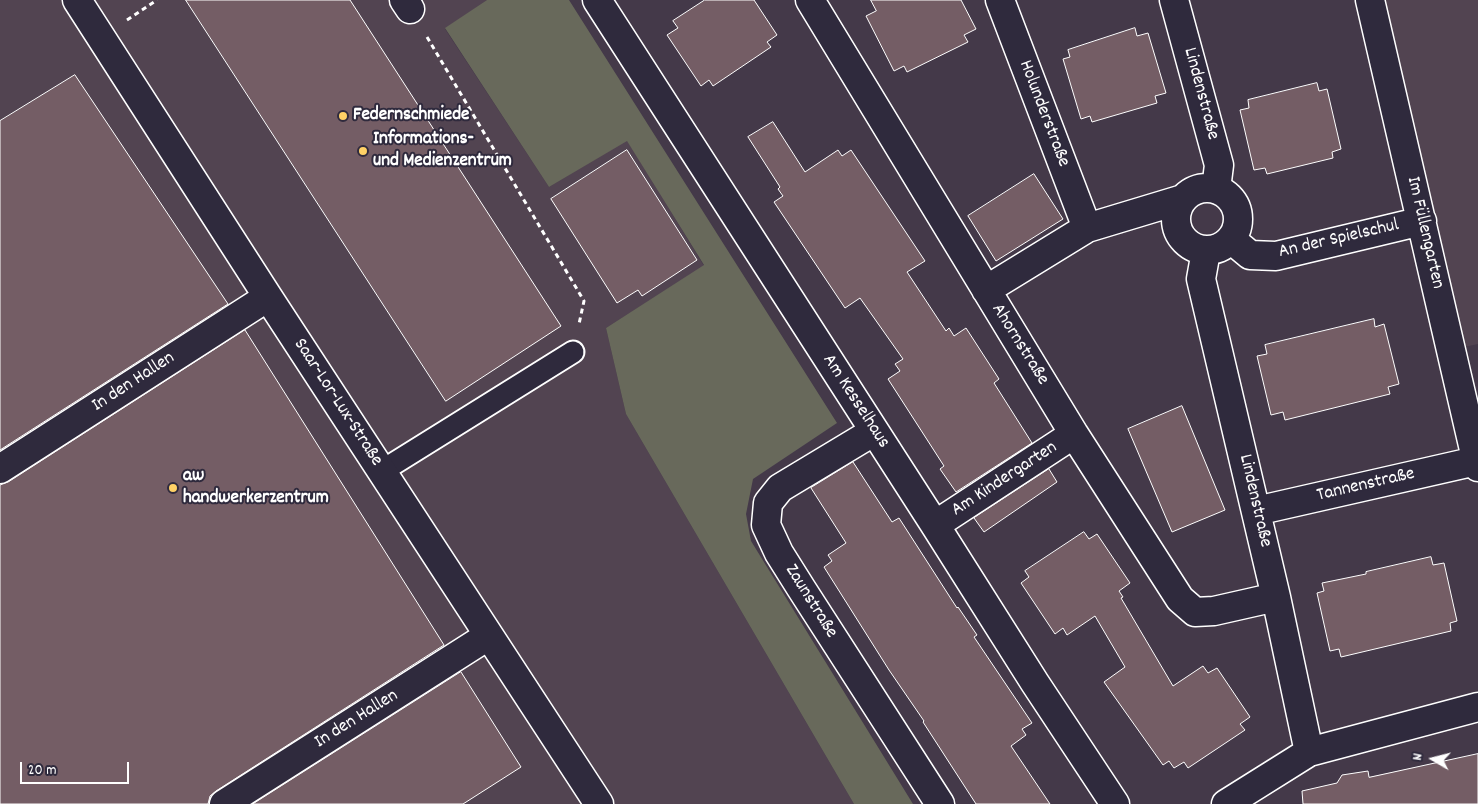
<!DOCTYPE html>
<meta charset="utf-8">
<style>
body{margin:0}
#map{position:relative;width:1478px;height:804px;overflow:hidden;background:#443949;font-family:Dekko,sans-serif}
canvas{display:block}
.north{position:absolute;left:1408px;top:734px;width:50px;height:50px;-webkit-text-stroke:4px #2f2a3d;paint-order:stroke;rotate:278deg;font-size:14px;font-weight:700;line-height:20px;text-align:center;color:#fff}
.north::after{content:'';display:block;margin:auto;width:18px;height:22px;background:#fff;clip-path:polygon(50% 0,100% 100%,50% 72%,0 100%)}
.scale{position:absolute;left:20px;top:762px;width:109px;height:22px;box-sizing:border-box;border:2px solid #fff;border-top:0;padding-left:6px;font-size:15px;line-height:18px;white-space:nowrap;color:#fff;-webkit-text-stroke:4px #2f2a3d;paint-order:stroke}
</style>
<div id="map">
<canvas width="1478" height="804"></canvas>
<div class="north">N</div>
<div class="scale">20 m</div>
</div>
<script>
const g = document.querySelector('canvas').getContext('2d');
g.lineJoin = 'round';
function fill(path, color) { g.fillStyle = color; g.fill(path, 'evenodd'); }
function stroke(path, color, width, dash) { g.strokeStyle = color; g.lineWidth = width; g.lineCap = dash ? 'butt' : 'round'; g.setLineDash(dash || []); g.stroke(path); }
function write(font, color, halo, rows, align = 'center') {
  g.font = font + ' Dekko,sans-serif'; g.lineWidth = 4; g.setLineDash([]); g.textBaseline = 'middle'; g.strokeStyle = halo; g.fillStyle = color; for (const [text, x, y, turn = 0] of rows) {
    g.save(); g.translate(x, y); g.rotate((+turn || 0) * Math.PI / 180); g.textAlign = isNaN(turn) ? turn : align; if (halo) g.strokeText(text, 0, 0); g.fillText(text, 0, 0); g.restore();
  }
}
const built = new Path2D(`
 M0 0H487L445 29 549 187 627 140 704 266 606 328 626 414 854 804H0Z
 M1381 0H1478V344L1464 347Z`);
const green = new Path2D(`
 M487 0H569L837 423 753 479 746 514 751 541 913 804H854L626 414 606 328 704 265 627 141 549 187 445 28Z`);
const building = new Path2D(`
 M186 0H350L561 326 446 401Z
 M705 0H754L777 35 767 42 771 47 713 86 709 80 701 86 667 35 678 28 673 21Z
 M871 0H961L976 29 964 35 968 42 907 72 904 66 894 71 866 16 876 11Z
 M1135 28 1137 36 1148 33 1166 93 1155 96 1157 103 1092 122 1090 116 1081 119 1063 59 1070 57 1068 50Z
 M75 75 228 304 0 450V121Z
 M1317 83 1319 91 1327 89 1341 149 1332 152 1333 158 1267 174 1265 168 1254 170 1240 110 1249 108 1248 100Z
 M773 122 805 172 838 150 842 156 851 150 925 261 907 272 946 331 949 328 954 336 966 328 999 379 994 383 1032 443 956 492 940 469 944 466 888 379 900 371 895 364 903 359 860 298 845 308 774 202 783 196 778 189 780 187 748 137Z
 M627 150 697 260 642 296 638 290 617 303 551 199Z
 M1034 174 1063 219 996 261 968 216Z
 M1374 319 1375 327 1384 324 1399 384 1388 387 1390 394 1285 420 1283 412 1271 415 1257 356 1267 354 1265 345Z
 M245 330 444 645 216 791 210 796 208 804H0V485L8 482Z
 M1182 406 1225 510 1172 532 1128 429Z
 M853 462 892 522 899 518 957 608 958 607 977 635 974 637 1032 723 1022 729 1026 735 1011 746 1050 804H976L923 722 924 721 889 670 824 567 832 561 828 555 846 543 811 488Z
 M1049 469 1057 482 984 532 974 518Z
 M1084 532 1089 539 1097 534 1130 583 1119 591 1123 597 1121 598 1173 686 1203 666 1208 673 1217 668 1250 717 1240 724 1245 730 1188 768 1184 762 1174 768 1169 761 1163 765 1104 682 1125 667 1095 616 1067 635 1063 628 1055 634 1021 583 1029 577 1025 571Z
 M1431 557 1433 565 1444 563 1457 621 1450 623 1451 631 1341 657 1339 649 1330 651 1317 593 1324 591 1322 583 1366 574V572Z
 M461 672 521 767 463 804H253Z
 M1478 754V804H1303L1302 791 1337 783 1342 775 1368 771 1369 777Z`);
const path = new Path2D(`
 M127 20 157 0
 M427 37 584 301 579 324`);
const lane = new Path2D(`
 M382 471 573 352`);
const street = new Path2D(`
 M77 0 268 297 599 804
 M404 0 410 9
 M597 0 935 525 1035 683 1115 804
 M810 0 1074 434 1180 599 1195 612 1214 611 1276 597
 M1000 0 1087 228
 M1174 0 1219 165 1216 189
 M1370 0 1478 467
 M1176 219a31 31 0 1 1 62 0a31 31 0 1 1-62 0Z
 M1232 240 1250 255 1276 256 1422 221
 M1206 251 1201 279 1276 597 1309 752
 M986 290 1087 228 1183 199
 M873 432 780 488 768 503 766 525 779 553 801 588 940 804
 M0 469 268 297
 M1256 511 1476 461
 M935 525 1074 434
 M224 804 488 636
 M1226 804 1309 752 1478 707`);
const markers = [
 [343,116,5,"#ffd166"],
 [363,151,5,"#ffd166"],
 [173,488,5,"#ffd166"]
];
const streetNames = [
 ["Lindenstraße",1200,94,75],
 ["Holunderstraße",1043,114,69],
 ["Im Füllengarten",1424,233,77],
 ["An der Spielschul",1339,240,-13],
 ["Ahornstraße",1019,345,58],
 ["In den Hallen",134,383,-33],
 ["Am Kesselhaus",855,402,57],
 ["Saar-Lor-Lux-Straße",337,403,57],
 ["Am Kindergarten",1005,480,-33],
 ["Tannenstraße",1366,486,-13],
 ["Lindenstraße",1254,501,77],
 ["Zaunstraße",810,602,58],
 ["In den Hallen",357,720,-32]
];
const poiNames = [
 ["Federnschmiede",353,116],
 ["Informations-",373,140],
 ["und Medienzentrum",373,162],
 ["aw",183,477],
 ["handwerkerzentrum",183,499]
];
fill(built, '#524451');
fill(green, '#68695b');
fill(building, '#745d65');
stroke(building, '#fff', 1);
stroke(lane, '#fff', 25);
stroke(street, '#fff', 31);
stroke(path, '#fff', 3, [5, 4]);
stroke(lane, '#2f2a3d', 21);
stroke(street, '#2f2a3d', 28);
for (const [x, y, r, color] of markers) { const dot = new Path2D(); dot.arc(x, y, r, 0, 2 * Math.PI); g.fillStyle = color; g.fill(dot); stroke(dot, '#2f2a3d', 2); }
write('19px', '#fff', '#2f2a3d', streetNames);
write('bold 19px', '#fff', '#2f2a3d', poiNames, 'left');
</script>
